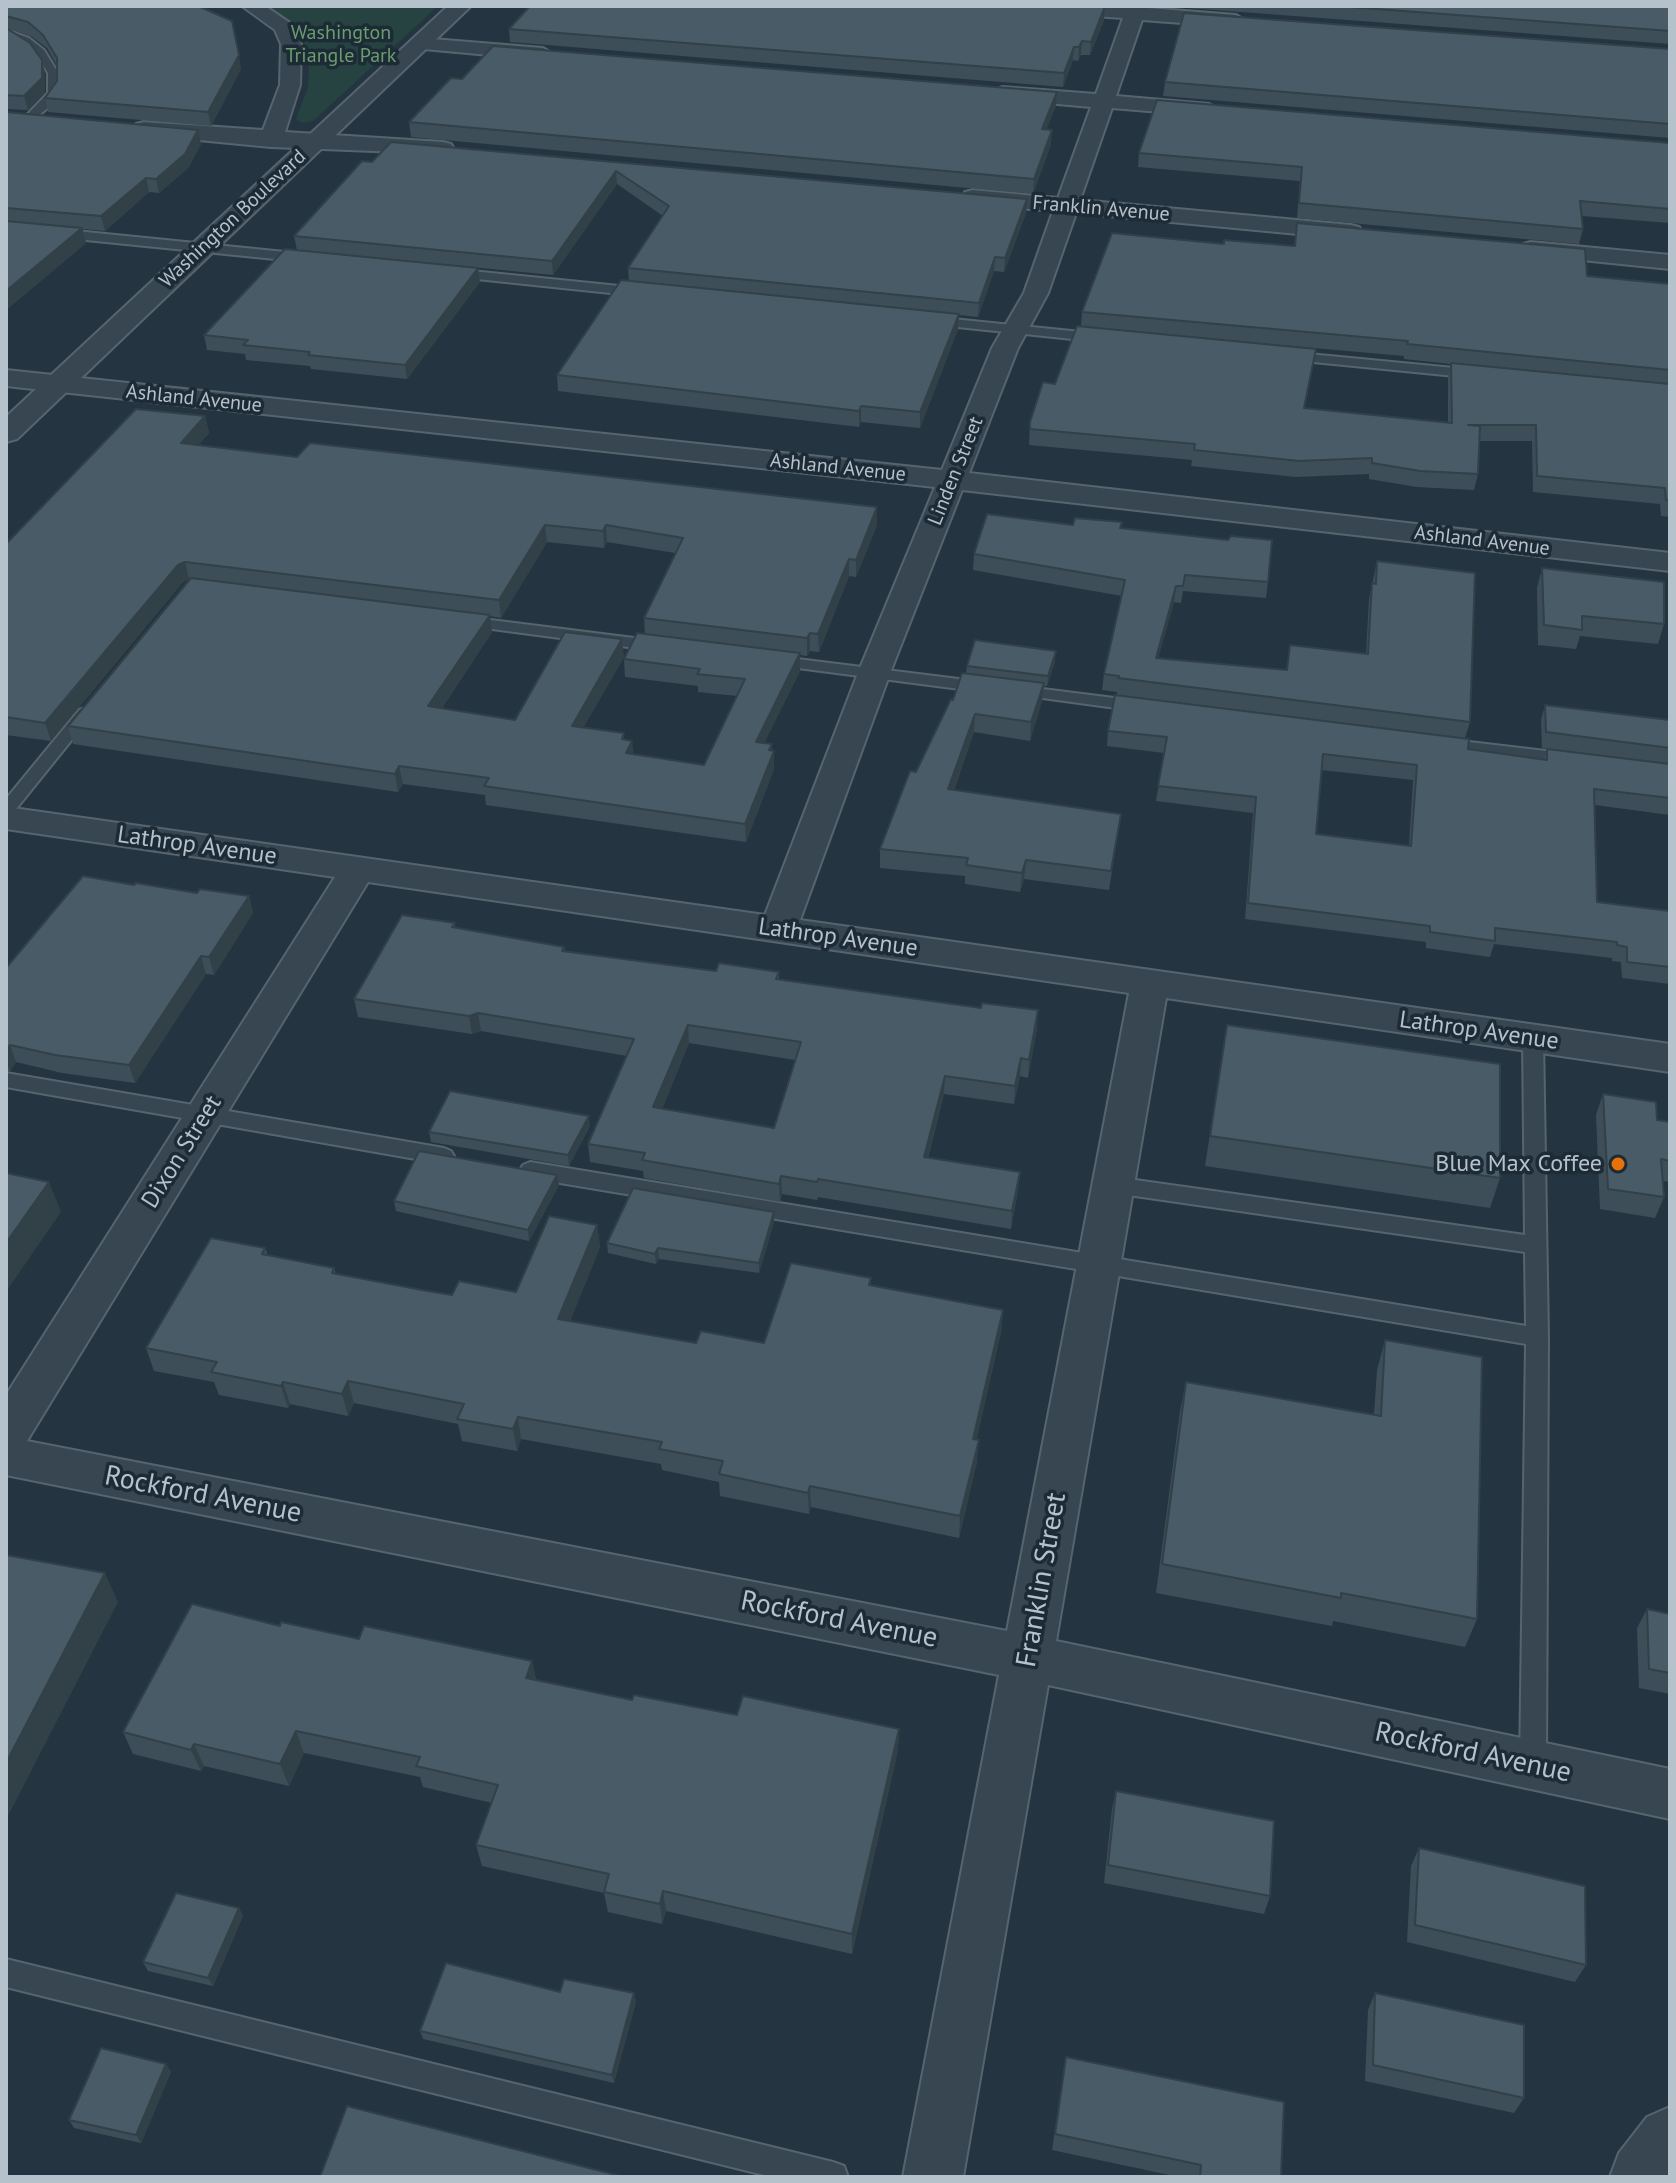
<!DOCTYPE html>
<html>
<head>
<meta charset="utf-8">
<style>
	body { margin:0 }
	#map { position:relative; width:1676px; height:2183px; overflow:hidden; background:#243541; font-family:"PT Sans",sans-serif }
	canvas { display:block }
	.frame { position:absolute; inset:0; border:8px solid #b5c1cb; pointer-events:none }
</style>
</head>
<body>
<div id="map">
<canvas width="1676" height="2183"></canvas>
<div class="frame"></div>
</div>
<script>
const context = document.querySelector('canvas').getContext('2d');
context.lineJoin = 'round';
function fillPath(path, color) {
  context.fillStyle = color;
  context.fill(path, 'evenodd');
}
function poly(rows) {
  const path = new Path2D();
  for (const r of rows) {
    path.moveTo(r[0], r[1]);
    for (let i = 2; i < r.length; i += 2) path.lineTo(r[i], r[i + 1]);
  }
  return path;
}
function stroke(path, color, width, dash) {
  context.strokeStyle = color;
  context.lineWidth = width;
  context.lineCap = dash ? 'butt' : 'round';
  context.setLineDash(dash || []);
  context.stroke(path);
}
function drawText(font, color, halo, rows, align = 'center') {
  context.font = font + ' "PT Sans",sans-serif';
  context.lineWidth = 7;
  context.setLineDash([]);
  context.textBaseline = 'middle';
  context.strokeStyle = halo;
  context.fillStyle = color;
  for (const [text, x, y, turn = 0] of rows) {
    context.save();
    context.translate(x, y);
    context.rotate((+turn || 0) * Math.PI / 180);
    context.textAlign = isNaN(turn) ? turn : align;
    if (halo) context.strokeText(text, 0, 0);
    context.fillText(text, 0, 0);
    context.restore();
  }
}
const green = poly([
	[267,6,438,6,313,121,302,123,296,119,308,87,309,62,288,24]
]);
const service = poly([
	[6,30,29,38,44,50,58,73,58,93,49,107,32,121,23,119,48,93,48,73,36,54,21,42,6,36,6,30],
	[6,224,305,254,311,258,305,262,6,232,6,224],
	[452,269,639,288,645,292,639,296,448,276,448,270,452,269],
	[933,317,1101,334,1107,338,1101,342,929,324,929,318,933,317],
	[1288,352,1475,370,1482,374,1475,378,1283,359,1283,353,1288,352],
	[467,617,658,641,666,646,658,651,462,625,462,619,467,617],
	[773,656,983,682,991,687,983,692,767,664,767,658,773,656],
	[1019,686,1138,701,1146,706,1138,711,1013,694,1011,691,1019,686],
	[85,708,93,713,91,716,12,814,6,815,6,799,79,710,85,708],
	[1444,739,1571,754,1579,759,1571,764,1438,748,1436,744,1438,740,1444,739],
	[1533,1031,1543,1038,1548,1337,1546,1765,1542,1774,1533,1777,1524,1774,1520,1765,1526,1344,530,1178,523,1175,520,1170,523,1165,530,1162,1526,1326,1525,1252,1114,1193,1107,1190,1104,1185,1107,1180,1114,1177,1525,1235,1523,1038,1533,1031],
	[6,1073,444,1148,451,1151,454,1156,451,1161,444,1164,6,1087,6,1073],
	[6,1959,833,2162,844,2166,848,2177,772,2177,6,1987,6,1959]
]);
const minor = poly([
	[242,6,265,6,290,23,301,44,300,85,285,132,443,142,451,144,454,149,451,154,271,147,136,134,133,129,136,124,144,122,263,130,280,85,281,44,275,30,242,6],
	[1026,6,1135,7,1236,15,1246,21,1236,27,1142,20,1116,96,1209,104,1220,110,1209,116,1112,108,1080,200,1351,225,1359,227,1363,232,1359,237,1351,239,1076,213,1048,293,1018,348,969,473,1670,553,1670,571,962,490,890,673,800,920,1670,1044,1670,1072,1166,998,1056,1641,1670,1769,1670,1819,1048,1685,963,2177,903,2177,999,1675,6,1475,6,1395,335,877,6,829,6,807,765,915,858,673,935,487,6,386,6,370,942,470,992,348,1024,293,1053,211,973,204,965,202,962,197,965,192,973,190,1058,198,1091,107,1002,99,991,93,1002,87,1096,94,1123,18,1036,12,1026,6],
	[368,882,1129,993,1007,1631,27,1441,368,882],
	[420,38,543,48,553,54,543,60,413,48,410,44,413,40,420,38],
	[1531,242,1670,255,1670,269,1523,254,1519,249,1523,244,1531,242]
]);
const tertiary = poly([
	[448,6,471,6,17,439,6,442,6,417,448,6],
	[1670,2107,1670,2177,1610,2177,1619,2153,1647,2117,1670,2107]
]);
const wall = poly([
	[6,6,241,69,211,126,48,112,45,98,57,81,57,66,47,48,31,36,6,28,45,74,45,92,28,110,6,109],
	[526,6,1105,6,1104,20,1090,55,1081,55,1078,61,1073,60,1063,87,510,42,509,29,526,10],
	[1188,6,1670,6,1670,44,1187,8],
	[1670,49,1670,138,1163,96,1165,82],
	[1057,92,1056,106,1046,129,1051,144,1033,194,411,137,409,122],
	[6,112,201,144,188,168,159,193,149,192,105,231,83,229,86,243,6,310],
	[391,142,1027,199,1026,213,1004,272,994,271,978,317,959,315,958,329,920,428,861,422,859,427,558,391,557,375,629,281,628,268,663,216,617,184,553,275,297,250,294,236,372,162],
	[1670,143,1670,223,1582,216,1583,229,1579,244,1297,218,1300,181,1138,167,1139,153],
	[1297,223,1587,276,1670,284,1670,517,1661,516,1660,504,1533,492,1532,441,1480,441,1478,474,1474,490,1417,487,1369,479,1369,474,1296,477,1191,466,1192,460,1029,445,1030,422,1055,384,1081,326,1082,312,1224,244,1294,246],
	[1224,340,1404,356,1404,359,1451,364,1448,378,1448,423,1305,408],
	[478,268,480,282,407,379,311,369,310,366,246,360,245,354,207,350,204,335],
	[205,416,209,433,198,445,877,525,856,577,849,576,819,652,810,651,807,656,800,655,800,671,764,743,774,751,774,769,746,842,486,805,485,795,403,784,398,792,73,744,68,726,190,579,183,582,51,741,6,735,6,544],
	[547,542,604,548,607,542,675,553,644,618,645,634,624,659,625,677,698,686,698,692,737,696,704,765,633,754,632,741,624,740,624,733,583,728,624,657,515,720,442,708,492,632,490,616,501,618],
	[1122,522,1121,528,1268,582,1266,598,1183,591,1181,603,1174,602,1158,658,1286,670,1366,654,1369,599,1377,561,1470,722,1465,738,1117,695,1117,692,1102,690,1104,674,1122,596,973,570,974,554],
	[1542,568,1664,624,1658,644,1580,636,1576,649,1538,645,1537,588],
	[1055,661,1047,686,1044,686,1042,701,1030,741,974,732,954,790,1121,814,1109,890,1024,879,1020,892,965,884,965,876,880,868,880,849,916,772,966,673,967,666],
	[1545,705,1670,720,1670,815,1595,805,1597,902,1670,911,1670,984,1622,978,1621,962,1612,961,1612,958,1494,944,1490,957,1426,948,1426,942,1245,919,1253,813,1156,801,1164,753,1107,746,1108,731,1468,749,1544,759,1547,749,1542,748,1541,720],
	[1321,770,1413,780,1409,846,1316,834],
	[134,885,197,893,249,896,253,913,214,975,206,974,135,1083,62,1073,16,1062,10,1071,6,1071,6,968],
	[455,923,455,927,564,947,565,951,716,971,779,972,779,979,1037,1028,1028,1078,1020,1076,1014,1104,944,1094,928,1158,1020,1172,1018,1190,1011,1229,818,1197,817,1200,782,1194,780,1202,644,1178,643,1171,590,1162,588,1144,627,1056,481,1031,472,1034,358,1017,354,999],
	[689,1043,795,1060,774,1128,662,1109],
	[1227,1025,1500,1178,1490,1208,1205,1166],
	[1603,1094,1657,1120,1670,1122,1670,1182,1663,1181,1664,1197,1655,1218,1600,1209,1596,1115],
	[590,1126,569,1166,431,1142,429,1132],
	[559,1185,529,1241,396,1211,394,1201],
	[774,1222,759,1273,659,1259,656,1264,608,1253,607,1243],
	[597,1225,600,1247,570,1321,696,1343,764,1343,871,1278,871,1285,1003,1310,1001,1332,976,1440,977,1462,959,1538,811,1507,809,1514,720,1496,719,1482,662,1470,661,1464,521,1439,517,1451,462,1441,458,1424,354,1403,348,1416,290,1404,288,1408,219,1395,214,1382,154,1371,146,1348,265,1248,268,1255,334,1268,336,1274,422,1290,452,1295,516,1292],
	[1385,1340,1477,1619,1465,1647,1333,1621,1332,1626,1156,1593,1180,1411,1186,1382,1374,1414,1377,1370],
	[1647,1609,1670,1614,1670,1694,1639,1688,1637,1628],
	[280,1626,359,1639,532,1661,536,1680,632,1700,737,1715,899,1729,898,1750,852,1954,666,1911,662,1924,608,1912,604,1893,482,1866,476,1845,492,1803,423,1787,420,1777,304,1753,289,1786,204,1766,201,1771,133,1754,123,1732],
	[1116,1791,1270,1896,1264,1914,1104,1883,1112,1809],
	[1419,1848,1586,1965,1575,1982,1407,1942,1411,1866],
	[239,1908,243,1916,213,1986,148,1971,143,1962],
	[560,1992,636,2002,614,2083,423,2039,420,2031],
	[1375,1993,1524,2098,1514,2113,1365,2081,1368,2010],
	[1066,2057,1281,2177,1179,2177,1052,2150],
	[166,2064,171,2072,141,2143,74,2128,69,2120]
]);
const shadedWall = poly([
	[1105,6,1104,20,1090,55,1091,42],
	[1082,41,1081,55,1078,61,1079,47],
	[1074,47,1073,60,1063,87,1064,73],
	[239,55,241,69,211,126,208,112],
	[42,60,45,74,45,92,28,110,24,96],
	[1057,92,1056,106,1041,143,1042,129],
	[198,130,201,144,188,168,159,193,156,179],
	[1052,130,1051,144,1033,194,1034,179],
	[616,171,617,184,553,275,552,261],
	[146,178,149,192,105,231,101,216],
	[1027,199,1026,213,1004,272,1005,258],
	[82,228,86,243,6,310,6,291],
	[995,257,994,271,978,317,979,303],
	[478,268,480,282,407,379,405,365],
	[959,314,958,329,920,428,920,412],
	[861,406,861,422,859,427,859,411],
	[205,416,209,433,185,460,181,443],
	[877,507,877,525,856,577,856,560],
	[545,525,547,542,501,618,499,600],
	[606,525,607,542,604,548,603,531],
	[849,559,849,576,819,652,818,634],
	[185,562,189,579,183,582,51,741,45,723,178,565],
	[1176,586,1174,602,1154,674,1156,658],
	[490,615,492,632,431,724,428,706],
	[810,633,810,651,807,656,807,638],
	[622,639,624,657,574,744,572,726],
	[1056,651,1055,661,1047,686,1048,676],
	[800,653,800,671,756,760,756,742],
	[1044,683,1042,701,1030,741,1031,722],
	[975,714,974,732,947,808,948,789],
	[632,741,633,759,626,753],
	[772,744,772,755,774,751,774,769,746,842,745,824],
	[399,766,403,784,398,792,395,774],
	[1026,860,1024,879,1020,892,1022,873],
	[249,896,253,913,214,975,209,957],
	[201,956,206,974,135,1083,129,1065],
	[1038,1010,1037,1028,1028,1078,1029,1060],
	[478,1013,481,1031,472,1034,469,1016],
	[688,1025,689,1043,655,1125,653,1107],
	[10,1045,16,1062,10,1071,6,1060,6,1050],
	[1021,1058,1020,1076,1014,1104,1015,1086],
	[945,1076,944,1094,923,1175,924,1157],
	[589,1116,590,1126,569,1166,568,1155],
	[1020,1172,1018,1190,1011,1229,1012,1211],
	[557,1175,559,1185,529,1241,528,1230],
	[781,1176,782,1194,780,1202,779,1184],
	[49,1182,61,1212,6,1292,6,1243],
	[774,1212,774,1222,759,1273,759,1263],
	[597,1225,600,1247,562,1341,558,1319],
	[658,1248,659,1259,656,1264,655,1254],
	[1003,1310,1001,1332,972,1461,973,1439],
	[348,1381,354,1403,348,1416,342,1394],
	[283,1382,290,1404,288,1408,281,1386],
	[518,1417,521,1439,517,1451,513,1429],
	[979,1440,977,1462,959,1538,960,1516],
	[810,1486,811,1507,809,1514,808,1493],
	[105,1573,118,1602,6,1820,6,1763],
	[532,1661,537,1684,526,1678],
	[899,1729,898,1750,852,1954,852,1934],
	[296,1731,304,1753,289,1786,280,1764],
	[194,1744,204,1766,201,1771,191,1750],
	[663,1891,666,1911,662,1924,660,1904],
	[239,1908,243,1916,213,1986,208,1978],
	[634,1993,636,2002,614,2083,612,2075],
	[166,2064,171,2072,141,2143,136,2135]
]);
const building = poly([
	[6,6,198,6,232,21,239,55,208,112,45,98,57,81,57,58,43,35,28,22,6,16,6,6],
	[526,6,1105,6,1091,42,1082,41,1079,47,1074,47,1064,73,509,29,530,6,526,6],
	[1336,6,1670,6,1670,31,1336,6],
	[1184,13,1670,49,1670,124,1165,82,1184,13],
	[6,28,30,43,42,60,42,78,24,96,6,95,6,28],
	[493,46,1057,92,1042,129,1052,130,1034,179,409,122,451,78,462,79,493,46],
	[1157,100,1670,143,1670,209,1580,201,1583,229,1299,203,1302,167,1139,153,1157,100],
	[6,112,198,130,185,154,156,179,146,178,101,216,6,208,6,112],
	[391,142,1027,199,1005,258,995,257,979,303,628,268,669,206,616,171,552,261,294,236,362,161,372,162,391,142],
	[6,221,82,228,6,291,6,221],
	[1297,223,1585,249,1587,276,1670,284,1670,370,1407,344,1408,341,1082,312,1112,233,1224,244,1224,240,1295,246,1297,223],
	[285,249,478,268,405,365,308,355,310,352,243,345,248,340,204,335,285,249],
	[621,280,959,314,920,412,861,406,859,411,557,375,621,280],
	[1077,326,1316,349,1304,408,1452,423,1451,363,1670,384,1670,500,1666,500,1665,488,1537,476,1536,425,1468,425,1480,426,1478,474,1420,471,1372,463,1372,458,1299,461,1194,450,1195,444,1030,429,1030,422,1043,382,1055,384,1077,326],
	[136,409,205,416,181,443,297,457,310,443,877,507,856,560,849,559,818,634,810,633,807,638,644,618,683,538,606,525,603,531,545,525,499,600,185,562,178,565,45,723,6,717,6,544,136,409],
	[987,514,1073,525,1075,518,1122,522,1120,528,1228,540,1231,536,1272,540,1268,582,1185,575,1183,586,1176,586,1156,658,1287,670,1290,645,1368,654,1372,583,1376,584,1377,561,1475,573,1470,722,1118,678,1119,676,1104,674,1125,580,974,554,987,514],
	[1542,568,1664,582,1664,624,1582,616,1582,630,1544,625,1542,568],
	[191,578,490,615,428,706,515,720,565,632,622,639,572,726,624,733,622,739,632,741,626,753,704,765,745,679,697,674,700,669,624,659,637,633,800,653,756,742,772,744,769,750,774,751,745,824,484,786,489,778,399,766,395,774,68,726,191,578],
	[975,640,1056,651,1048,676,967,666,975,640],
	[962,673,1044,683,1031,722,975,714,948,789,1121,814,1111,871,1026,860,1022,873,966,865,968,858,880,849,910,771,916,772,951,699,953,700,962,673],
	[1115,695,1469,739,1468,749,1547,760,1547,749,1670,764,1670,798,1594,789,1597,902,1670,911,1670,967,1627,962,1627,947,1617,945,1617,942,1495,928,1495,941,1430,932,1430,926,1248,903,1256,797,1158,786,1167,737,1108,731,1115,695],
	[1323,754,1417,765,1411,846,1316,834,1323,754],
	[1545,705,1670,720,1670,748,1546,732,1545,705],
	[83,876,134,885,136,883,197,893,200,889,249,896,209,957,201,956,129,1065,55,1055,10,1045,6,1050,6,968,83,876],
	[402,915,455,923,452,927,564,947,562,951,716,971,719,963,779,972,776,979,981,1008,982,1003,1038,1010,1029,1060,1021,1058,1015,1086,945,1076,924,1157,1020,1172,1012,1211,818,1179,817,1182,781,1176,779,1184,642,1160,645,1153,588,1144,634,1039,478,1013,469,1016,354,999,402,915],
	[688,1025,801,1042,774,1128,653,1107,688,1025],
	[1227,1025,1500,1064,1500,1178,1210,1136,1227,1025],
	[450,1091,589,1116,568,1155,429,1132,450,1091],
	[1603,1094,1656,1102,1657,1120,1670,1122,1670,1161,1661,1159,1664,1197,1608,1189,1603,1094],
	[419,1151,557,1175,528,1230,394,1201,419,1151],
	[6,1173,49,1182,6,1243,6,1173],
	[633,1188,774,1212,759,1263,658,1248,655,1254,607,1243,633,1188],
	[549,1216,597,1225,558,1319,696,1343,701,1331,764,1343,791,1263,871,1278,869,1285,1003,1310,973,1439,979,1440,960,1516,810,1486,808,1493,719,1474,723,1461,659,1449,662,1442,518,1417,513,1429,457,1419,464,1404,348,1381,342,1394,283,1382,281,1386,211,1372,217,1362,146,1348,211,1238,265,1248,262,1254,334,1268,332,1273,422,1290,452,1295,459,1281,516,1292,549,1216],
	[1385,1340,1482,1357,1477,1619,1341,1593,1341,1598,1162,1564,1186,1382,1381,1416,1385,1340],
	[6,1555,105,1573,6,1763,6,1555],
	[192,1604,280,1626,281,1622,359,1639,364,1626,532,1661,526,1678,632,1700,634,1695,737,1715,743,1696,899,1729,852,1934,663,1891,660,1904,604,1892,609,1874,476,1845,498,1785,416,1766,420,1757,296,1731,280,1764,194,1744,191,1750,123,1732,192,1604],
	[1647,1609,1670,1614,1670,1673,1649,1669,1647,1609],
	[1116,1791,1274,1821,1270,1896,1108,1865,1116,1791],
	[1419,1848,1585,1886,1586,1965,1415,1925,1419,1848],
	[176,1893,239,1908,208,1978,143,1962,176,1893],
	[446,1963,560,1992,564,1979,634,1993,612,2075,420,2031,446,1963],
	[1375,1993,1524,2025,1524,2098,1373,2065,1375,1993],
	[101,2048,166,2064,136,2135,69,2120,101,2048],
	[1066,2057,1284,2102,1281,2177,1200,2177,1201,2165,1055,2134,1066,2057],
	[347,2106,624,2177,320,2177,347,2106]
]);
const markers = [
	[1618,1164,8,"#e8710a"]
];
const farParknames = [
	["Washington",341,33],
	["Triangle Park",341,56]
];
const farStreetnames = [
	["Franklin Avenue",1101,209,5],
	["Washington Boulevard",233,219,-43],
	["Ashland Avenue",194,399,6],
	["Ashland Avenue",838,468,6],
	["Linden Street",956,471,-68],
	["Ashland Avenue",1482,541,7]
];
const streetNames = [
	["Lathrop Avenue",197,846,8],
	["Lathrop Avenue",838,938,8],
	["Lathrop Avenue",1479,1031,8],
	["Dixon Street",182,1152,-58]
];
const poiNames = [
	["Blue Max Coffee",1602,1164]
];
const nearStreetnames = [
	["Rockford Avenue",203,1495,11],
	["Franklin Street",1042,1580,-80],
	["Rockford Avenue",839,1620,11],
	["Rockford Avenue",1473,1753,12]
];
fillPath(green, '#264241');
stroke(service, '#56646e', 4);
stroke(minor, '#56646e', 4);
stroke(tertiary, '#56646e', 4);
fillPath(service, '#384651');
fillPath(minor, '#384651');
fillPath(tertiary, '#384651');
fillPath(wall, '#3e4e59');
fillPath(shadedWall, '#324048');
fillPath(building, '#485b67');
stroke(building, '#324048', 2);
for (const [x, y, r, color] of markers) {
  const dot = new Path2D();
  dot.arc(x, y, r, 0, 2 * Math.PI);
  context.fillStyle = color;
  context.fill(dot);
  stroke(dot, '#1d2b36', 3);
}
drawText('20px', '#6b9d6e', '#1d2b36', farParknames);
drawText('20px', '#b5c1cb', '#1d2b36', farStreetnames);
drawText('24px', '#b5c1cb', '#1d2b36', streetNames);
drawText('24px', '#b5c1cb', '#1d2b36', poiNames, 'right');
drawText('28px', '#b5c1cb', '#1d2b36', nearStreetnames);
</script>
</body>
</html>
